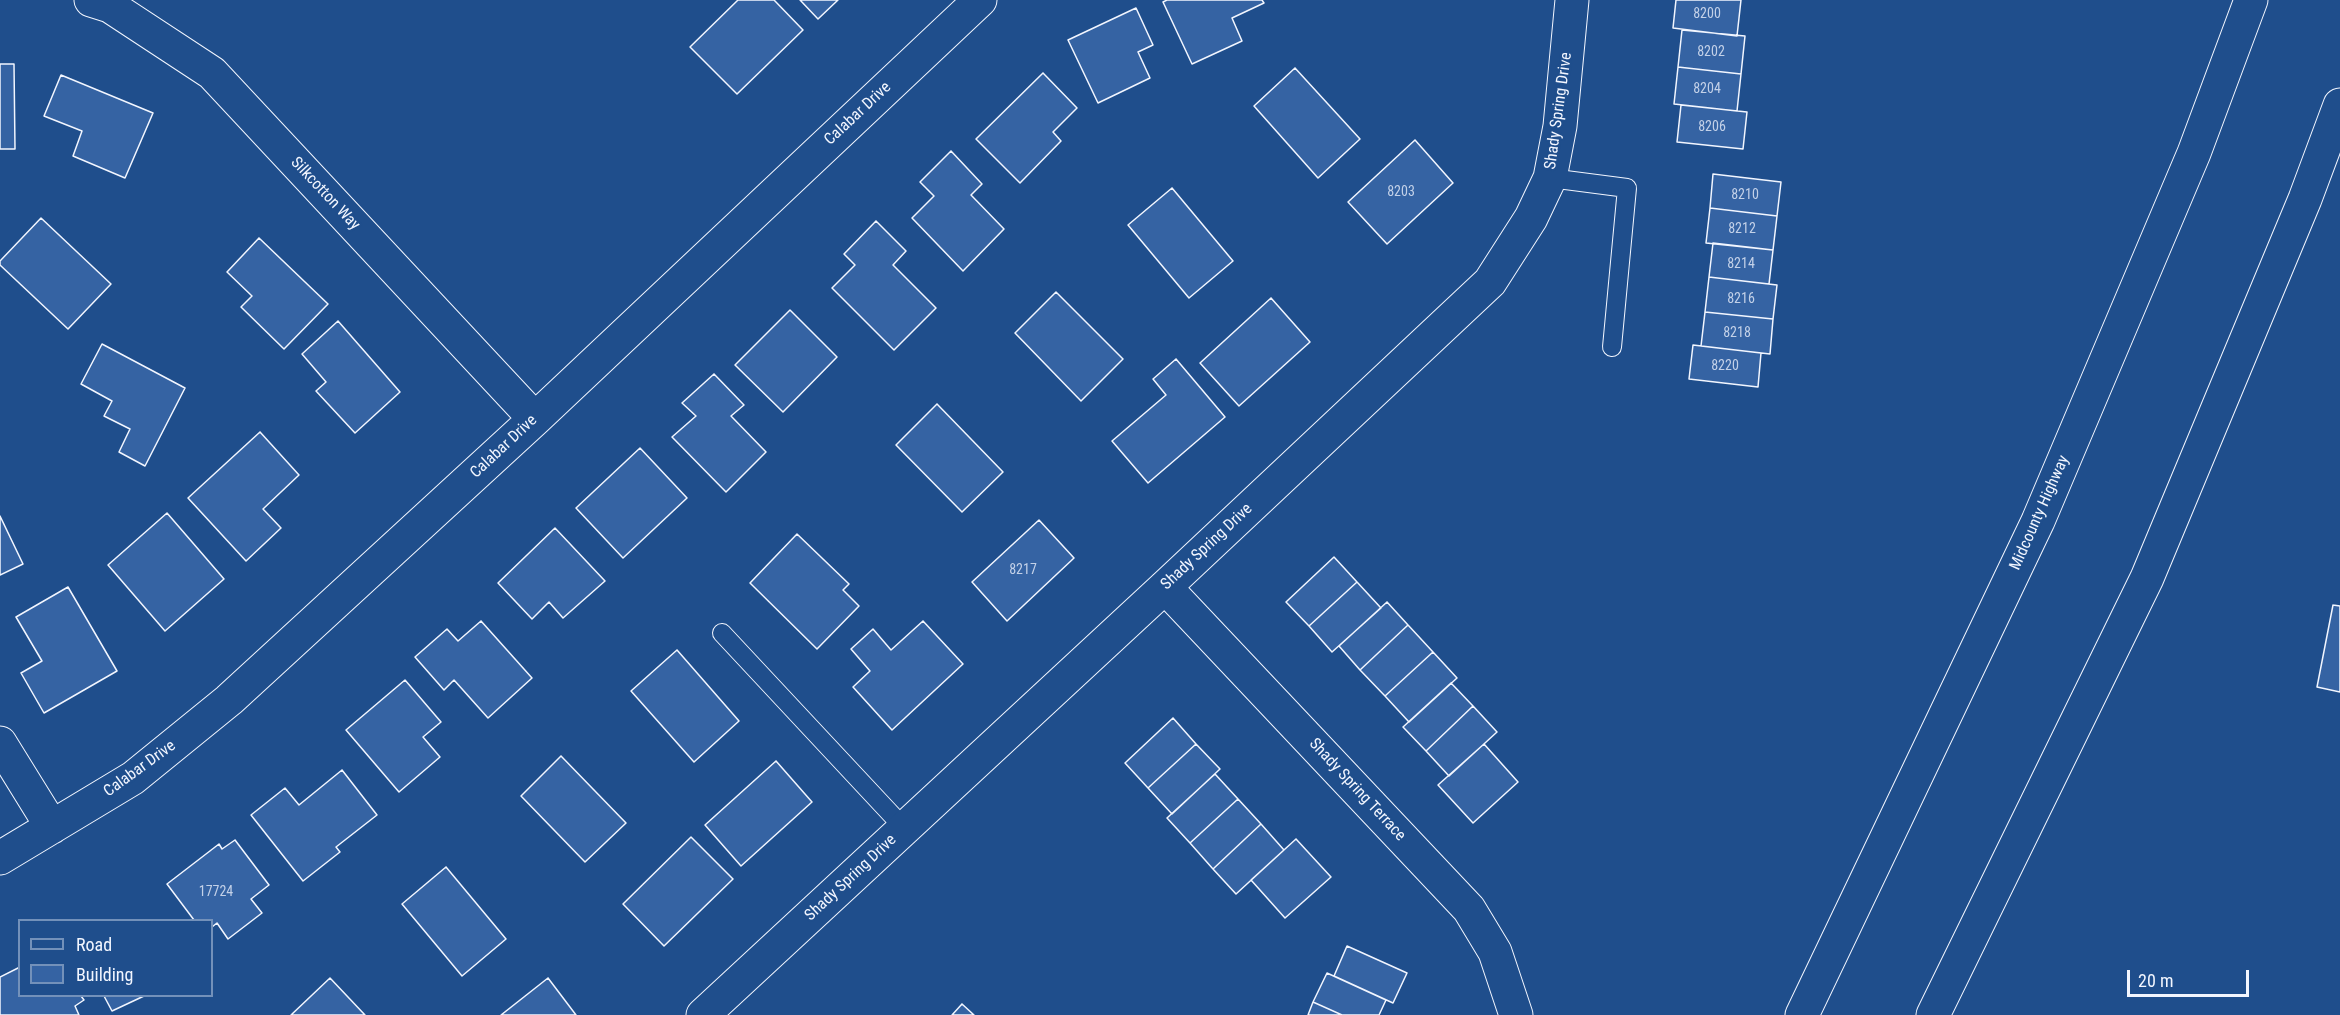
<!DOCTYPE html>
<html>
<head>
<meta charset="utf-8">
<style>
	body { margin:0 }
	#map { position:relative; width:2340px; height:1015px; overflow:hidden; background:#1f4e8c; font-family:"Roboto Condensed",sans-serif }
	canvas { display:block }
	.legend { position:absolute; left:18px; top:919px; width:195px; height:78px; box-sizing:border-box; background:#1f4e8c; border:2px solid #7391ba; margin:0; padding:8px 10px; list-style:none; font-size:18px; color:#f2f6ff }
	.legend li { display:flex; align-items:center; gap:12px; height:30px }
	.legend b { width:30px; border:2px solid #7391ba }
	.scale { position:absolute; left:2127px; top:970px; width:122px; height:27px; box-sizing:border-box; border:3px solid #f2f6ff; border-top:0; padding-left:8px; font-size:18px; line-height:21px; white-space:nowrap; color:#f2f6ff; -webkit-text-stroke:4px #1f4e8c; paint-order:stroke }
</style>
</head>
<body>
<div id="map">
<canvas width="2340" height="1015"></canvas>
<ul class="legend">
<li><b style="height:8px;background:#1f4e8c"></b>Road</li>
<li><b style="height:16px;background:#3563a3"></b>Building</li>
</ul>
<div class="scale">20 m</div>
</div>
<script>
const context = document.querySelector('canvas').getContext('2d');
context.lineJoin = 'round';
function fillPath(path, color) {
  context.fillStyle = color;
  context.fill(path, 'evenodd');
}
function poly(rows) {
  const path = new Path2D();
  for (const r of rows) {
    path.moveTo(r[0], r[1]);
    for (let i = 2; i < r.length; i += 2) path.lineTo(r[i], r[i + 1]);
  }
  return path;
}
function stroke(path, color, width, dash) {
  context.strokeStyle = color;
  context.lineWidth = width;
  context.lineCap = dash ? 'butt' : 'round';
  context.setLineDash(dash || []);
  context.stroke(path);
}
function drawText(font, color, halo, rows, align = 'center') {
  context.font = font + ' "Roboto Condensed",sans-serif';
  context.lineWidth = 4.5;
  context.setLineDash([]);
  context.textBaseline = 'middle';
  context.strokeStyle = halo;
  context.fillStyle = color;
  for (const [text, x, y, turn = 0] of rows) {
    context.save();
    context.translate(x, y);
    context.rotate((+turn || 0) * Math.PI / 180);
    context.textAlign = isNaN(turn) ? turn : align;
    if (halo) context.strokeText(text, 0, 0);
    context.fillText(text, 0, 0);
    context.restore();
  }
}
const building = poly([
	[738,0,774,0,803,30,737,94,690,47,738,0],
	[800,0,838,0,818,19,800,0],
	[1167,0,1262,0,1264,3,1232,18,1242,41,1192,64,1163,2,1167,0],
	[1676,0,1741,0,1737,36,1673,28,1676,0],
	[1136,8,1153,45,1138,52,1150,78,1098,103,1068,40,1136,8],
	[1682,30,1745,36,1741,74,1678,67,1682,30],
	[0,64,14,64,15,149,0,149,0,64],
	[1678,67,1741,74,1737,111,1674,104,1678,67],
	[1295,68,1360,139,1318,178,1254,106,1295,68],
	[1043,73,1077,108,1053,132,1061,141,1020,183,976,139,1043,73],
	[61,75,153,113,125,178,73,156,82,131,44,116,61,75],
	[1681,105,1747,112,1743,149,1677,142,1681,105],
	[1415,140,1453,183,1387,244,1348,202,1415,140],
	[951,151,982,184,971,195,1004,229,963,271,912,218,934,196,920,182,951,151],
	[1713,174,1781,182,1777,216,1710,208,1713,174],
	[1172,188,1233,261,1189,298,1128,225,1172,188],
	[1710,208,1777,216,1773,250,1706,243,1710,208],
	[41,218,111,284,68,329,0,265,0,261,41,218],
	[876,221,906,251,893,265,936,308,894,350,832,288,855,265,844,254,876,221],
	[259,238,328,304,284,349,241,307,252,296,227,272,259,238],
	[1713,243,1773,250,1769,284,1709,277,1713,243],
	[1709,277,1777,285,1773,319,1705,312,1709,277],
	[1056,292,1123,359,1081,401,1015,333,1056,292],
	[1271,298,1310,342,1239,406,1200,363,1271,298],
	[790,310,837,357,783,412,735,365,790,310],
	[1705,312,1773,319,1770,354,1701,346,1705,312],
	[338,321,400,392,355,433,316,391,326,382,302,354,338,321],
	[102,344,185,388,145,466,119,452,130,429,104,416,112,401,81,384,102,344],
	[1693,345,1761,353,1758,387,1689,379,1693,345],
	[1176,359,1225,417,1148,483,1112,441,1166,395,1153,379,1176,359],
	[714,374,744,405,731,416,766,452,726,492,672,437,696,416,682,403,714,374],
	[937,404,1003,472,962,512,896,445,937,404],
	[260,432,299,475,263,509,281,528,246,561,188,498,260,432],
	[640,448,687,498,623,558,576,508,640,448],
	[167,513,224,579,165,631,108,565,167,513],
	[0,516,23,564,0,575,0,516],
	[1039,520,1074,558,1007,621,972,582,1039,520],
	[555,528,605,581,563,618,549,602,532,619,498,583,555,528],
	[797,534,849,584,843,590,859,606,817,649,750,583,797,534],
	[1334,557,1357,582,1309,626,1286,602,1334,557],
	[1357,582,1381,608,1332,652,1309,626,1357,582],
	[68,587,117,671,44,713,21,673,42,661,16,617,68,587],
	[1387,602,1408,625,1360,670,1339,646,1387,602],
	[2333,605,2340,606,2340,692,2317,687,2333,605],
	[481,621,532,678,488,718,454,680,444,690,415,657,447,629,458,641,481,621],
	[923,621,963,664,892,730,853,687,870,671,851,649,873,629,891,650,923,621],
	[1408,625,1433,652,1385,696,1360,670,1408,625],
	[677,650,739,721,694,762,631,691,677,650],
	[1433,652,1457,678,1409,722,1385,696,1433,652],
	[405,680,441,722,423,737,440,757,399,792,346,730,405,680],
	[1451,683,1473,706,1426,751,1403,727,1451,683],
	[1473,706,1497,732,1449,776,1426,751,1473,706],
	[1173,718,1196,744,1148,788,1125,763,1173,718],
	[1196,744,1220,769,1172,814,1148,788,1196,744],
	[1484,744,1518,782,1473,823,1438,785,1484,744],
	[561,756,626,823,585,862,521,796,561,756],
	[776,761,812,802,741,866,705,825,776,761],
	[342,770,377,815,336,847,340,852,303,881,251,815,285,788,299,805,342,770],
	[1215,774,1238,799,1190,843,1167,818,1215,774],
	[1238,799,1261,824,1213,869,1190,843,1238,799],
	[1261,824,1284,850,1236,894,1213,869,1261,824],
	[691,837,733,879,664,946,623,904,691,837],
	[1296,839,1331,877,1285,918,1251,880,1296,839],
	[235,840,269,885,251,899,262,913,228,939,217,923,212,927,212,920,194,920,167,884,219,844,222,849,235,840],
	[446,867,506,939,462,976,402,904,446,867],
	[1347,946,1407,973,1393,1003,1334,976,1347,946],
	[20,967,20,996,81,996,84,1000,75,1006,79,1015,0,1015,0,977,20,967],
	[1327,973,1386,1000,1379,1015,1342,1015,1313,1002,1327,973],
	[330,978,365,1015,291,1015,330,978],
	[548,978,576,1015,501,1015,548,978],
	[104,996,144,996,112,1011,104,996],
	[1313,1002,1342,1015,1308,1015,1313,1002],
	[962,1004,974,1015,952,1015,962,1004]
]);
const lane = poly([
	[1550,178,1627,188,1612,347],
	[722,633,905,829]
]);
const street = poly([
	[91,0,110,6,212,73,535,419],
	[1165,587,1469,909,1495,952,1516,1015],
	[0,743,52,827],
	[0,858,133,778,229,700,535,419,980,0],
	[703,1015,1165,587,1490,282,1531,218,1550,178,1560,126,1572,0]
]);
const primary = poly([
	[1802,1015,2038,521,2194,153,2251,0],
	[1933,1015,2147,578,2305,199,2340,105]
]);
const numberNames = [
	["8200",1707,14],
	["8202",1711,52],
	["8204",1707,89],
	["8206",1712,127],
	["8203",1401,192],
	["8210",1745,195],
	["8212",1742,229],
	["8214",1741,264],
	["8216",1741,299],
	["8218",1737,333],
	["8220",1725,366],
	["8217",1023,570],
	["17724",216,892]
];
const streetNames = [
	["Shady Spring Drive",1559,111,-82],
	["Calabar Drive",858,114,-43],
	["Silkcotton Way",325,194,47],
	["Calabar Drive",504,447,-43],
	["Midcounty Highway",2040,513,-66],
	["Shady Spring Drive",1207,547,-43],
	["Calabar Drive",140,769,-36],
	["Shady Spring Terrace",1357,790,47],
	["Shady Spring Drive",851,878,-43]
];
fillPath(building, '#3563a3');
stroke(building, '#f2f6ff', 1.5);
stroke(lane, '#f2f6ff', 20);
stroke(street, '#f2f6ff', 35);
stroke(primary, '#f2f6ff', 35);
stroke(lane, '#1f4e8c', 18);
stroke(street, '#1f4e8c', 33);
stroke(primary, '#1f4e8c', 33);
drawText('14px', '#c3d1e8', null, numberNames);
drawText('16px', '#f2f6ff', '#1f4e8c', streetNames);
</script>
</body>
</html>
